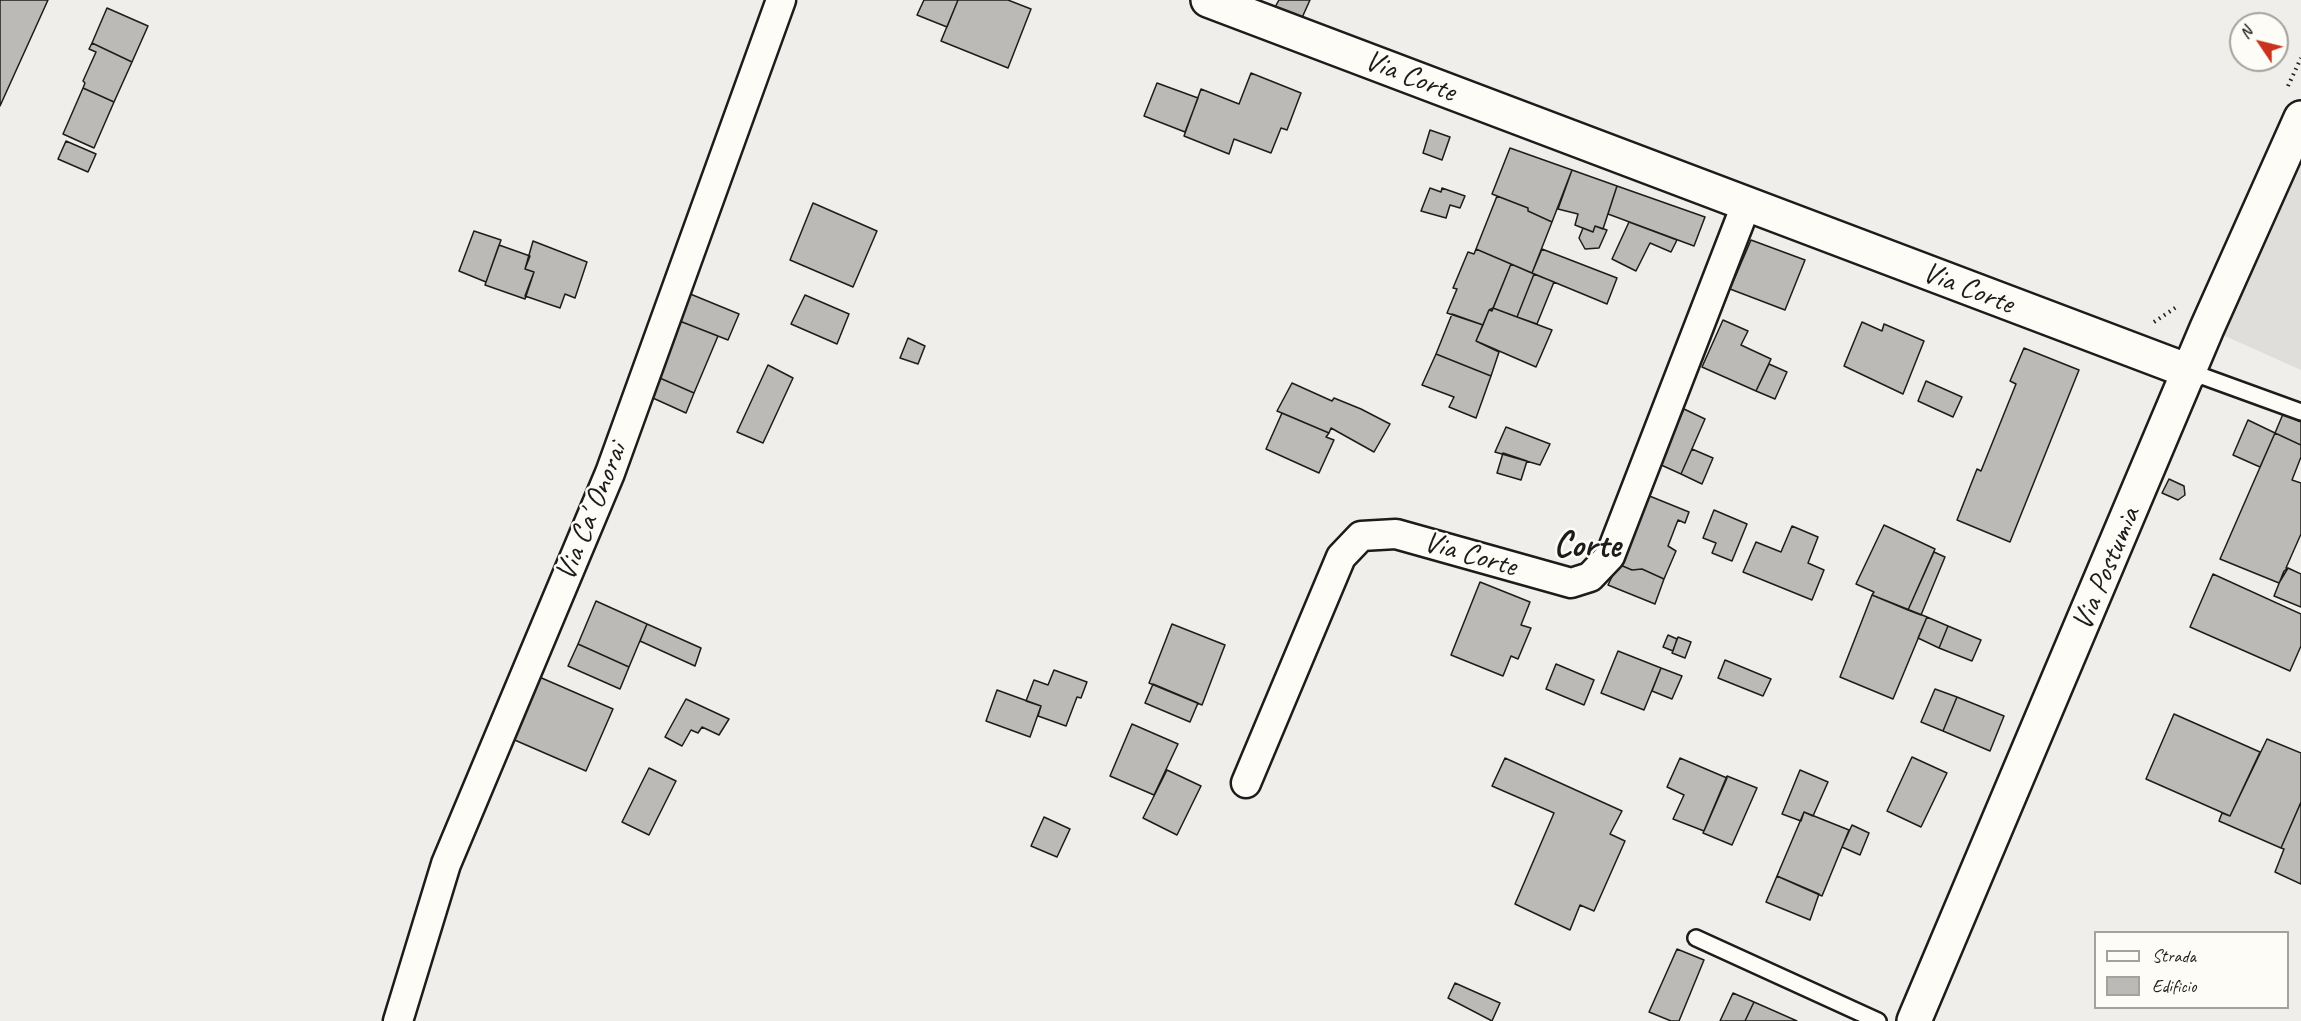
<!DOCTYPE html>
<html>
<head>
<meta charset="utf-8">
<style>
	body { margin:0 }
	#map { position:relative; width:2301px; height:1021px; overflow:hidden; background:#f0eeea; font-family:Caveat,sans-serif }
	canvas { display:block }
	.legend { position:absolute; left:2094px; top:931px; width:195px; height:78px; box-sizing:border-box; background:#fdfcf7; border:2px solid #a3a29f; margin:0; padding:8px 10px; list-style:none; font-size:18px; color:#1c1c1c }
	.legend li { display:flex; align-items:center; gap:12px; height:30px }
	.legend b { width:30px; border:2px solid #a3a29f }
	.north { position:absolute; left:2229px; top:12px; width:60px; height:60px; box-sizing:border-box; background:#fdfcf7; border:2px solid #a3a29f; border-radius:50%; rotate:305deg; font-size:16px; font-weight:700; line-height:24px; text-align:center; color:#1c1c1c }
	.north::after { content:''; display:block; margin:auto; width:21px; height:27px; background:#c8321e; clip-path:polygon(50% 0,100% 100%,50% 72%,0 100%) }
</style>
</head>
<body>
<div id="map">
<canvas width="2301" height="1021"></canvas>
<ul class="legend">
<li><b style="height:8px;background:#fdfcf7"></b>Strada</li>
<li><b style="height:16px;background:#bbbab6"></b>Edificio</li>
</ul>
<div class="north">N</div>
</div>
<script>
const context = document.querySelector('canvas').getContext('2d');
context.lineJoin = 'round';
function fillPath(path, color) {
  context.fillStyle = color;
  context.fill(path, 'evenodd');
}
function poly(rows) {
  const path = new Path2D();
  for (const r of rows) {
    path.moveTo(r[0], r[1]);
    for (let i = 2; i < r.length; i += 2) path.lineTo(r[i], r[i + 1]);
  }
  return path;
}
function stroke(path, color, width, dash) {
  context.strokeStyle = color;
  context.lineWidth = width;
  context.lineCap = dash ? 'butt' : 'round';
  context.setLineDash(dash || []);
  context.stroke(path);
}
function drawText(font, color, halo, rows, align = 'center') {
  context.font = font + ' Caveat,sans-serif';
  context.lineWidth = 5;
  context.setLineDash([]);
  context.textBaseline = 'middle';
  context.strokeStyle = halo;
  context.fillStyle = color;
  for (const [text, x, y, turn = 0] of rows) {
    context.save();
    context.translate(x, y);
    context.rotate((+turn || 0) * Math.PI / 180);
    context.textAlign = isNaN(turn) ? turn : align;
    if (halo) context.strokeText(text, 0, 0);
    context.fillText(text, 0, 0);
    context.restore();
  }
}
const built = poly([
	[2301,125,2301,370,2207,328]
]);
const building = poly([
	[0,0,48,0,0,106,0,0],
	[924,0,958,0,947,27,917,15,924,0],
	[958,0,1008,0,1031,9,1008,68,941,41,958,0],
	[1279,0,1310,0,1301,20,1274,9,1279,0],
	[107,8,148,26,132,62,92,43,107,8],
	[92,43,132,62,114,102,83,88,85,83,83,81,96,52,89,49,92,43],
	[1251,73,1301,93,1287,130,1281,128,1271,153,1234,139,1229,154,1184,136,1201,89,1239,104,1251,73],
	[1157,83,1198,98,1185,132,1144,116,1157,83],
	[83,88,114,102,94,148,63,134,83,88],
	[1430,130,1450,137,1442,160,1423,153,1430,130],
	[66,141,96,154,88,172,58,159,66,141],
	[1510,148,1572,170,1552,222,1528,211,1528,208,1492,194,1510,148],
	[1572,170,1617,186,1603,229,1595,226,1593,232,1575,225,1578,214,1558,209,1572,170],
	[1617,186,1705,217,1694,246,1608,214,1617,186],
	[1430,188,1441,192,1442,188,1465,196,1460,208,1450,205,1446,218,1421,211,1430,188],
	[1497,196,1528,208,1528,211,1552,222,1532,273,1476,249,1497,196],
	[813,203,877,231,853,287,790,260,813,203],
	[1629,222,1677,240,1671,252,1650,243,1636,271,1612,259,1629,222],
	[1595,226,1607,230,1599,248,1585,249,1579,238,1583,228,1593,232,1595,226],
	[474,231,501,240,486,282,459,271,474,231],
	[1751,240,1805,260,1785,310,1730,289,1751,240],
	[533,241,587,262,575,298,565,294,560,308,525,296,534,272,525,269,533,241],
	[499,245,530,256,525,269,534,272,525,299,485,285,499,245],
	[1476,249,1511,264,1492,311,1489,310,1483,325,1447,313,1457,289,1453,288,1468,252,1474,254,1476,249],
	[1542,249,1617,278,1607,304,1532,273,1542,249],
	[1511,264,1534,274,1517,317,1493,308,1511,264],
	[1534,274,1554,282,1537,324,1517,317,1534,274],
	[683,291,739,314,728,340,672,318,683,291],
	[805,295,849,314,837,344,791,324,805,295],
	[1493,308,1552,330,1536,367,1476,341,1489,310,1493,308],
	[1452,314,1483,325,1476,341,1499,352,1491,376,1436,354,1452,314],
	[677,320,718,336,694,393,653,375,677,320],
	[1723,320,1748,331,1741,345,1771,359,1756,391,1702,367,1723,320],
	[1862,322,1882,331,1884,324,1924,341,1903,394,1844,366,1862,322],
	[908,338,925,346,918,364,900,358,908,338],
	[2024,348,2079,370,2010,542,1957,520,1977,469,1981,471,2016,384,2010,381,2024,348],
	[1436,354,1491,376,1476,418,1449,407,1454,397,1422,385,1436,354],
	[1769,364,1787,372,1775,399,1756,391,1769,364],
	[768,365,793,378,763,443,737,432,768,365],
	[653,375,694,393,686,413,644,394,653,375],
	[1926,381,1962,397,1953,417,1918,401,1926,381],
	[1292,383,1332,401,1334,398,1361,409,1390,424,1374,452,1331,428,1329,433,1277,411,1292,383],
	[1684,409,1705,419,1681,474,1659,464,1684,409],
	[1282,413,1329,433,1326,437,1334,440,1319,473,1266,449,1282,413],
	[2283,414,2301,422,2301,445,2275,433,2283,414],
	[2248,420,2275,433,2260,467,2233,455,2248,420],
	[1506,427,1550,444,1540,465,1495,452,1506,427],
	[2275,433,2301,445,2301,457,2292,480,2301,483,2301,534,2286,568,2288,568,2279,583,2220,559,2275,433],
	[1692,449,1713,458,1702,484,1681,474,1692,449],
	[1503,453,1527,461,1521,480,1497,473,1503,453],
	[2169,479,2184,486,2185,495,2178,500,2162,493,2169,479],
	[1647,495,1689,512,1685,523,1678,520,1668,546,1676,551,1664,579,1642,569,1632,570,1618,564,1647,495],
	[1714,510,1747,524,1732,561,1712,553,1716,543,1703,538,1714,510],
	[1884,525,1935,549,1908,610,1872,595,1874,592,1856,584,1884,525],
	[1792,526,1818,537,1808,563,1824,570,1812,600,1743,572,1756,542,1781,552,1792,526],
	[1934,552,1945,557,1921,615,1908,610,1934,552],
	[1618,564,1632,570,1642,569,1664,579,1655,604,1608,585,1618,564],
	[2288,568,2301,574,2301,607,2274,596,2284,571,2288,568],
	[2213,574,2301,614,2301,646,2290,671,2190,627,2213,574],
	[1480,582,1530,602,1521,625,1531,628,1518,659,1511,656,1503,676,1451,655,1480,582],
	[1872,595,1927,617,1893,699,1840,677,1872,595],
	[596,601,647,624,629,667,578,644,596,601],
	[1927,617,1948,626,1939,648,1918,638,1927,617],
	[647,624,701,648,695,666,640,641,647,624],
	[1172,624,1225,645,1202,705,1149,683,1172,624],
	[1948,626,1981,640,1972,661,1939,648,1948,626],
	[1668,635,1677,639,1673,651,1663,647,1668,635],
	[1678,637,1691,642,1685,658,1672,653,1678,637],
	[578,644,629,667,620,689,568,666,578,644],
	[1618,651,1661,668,1644,710,1601,693,1618,651],
	[1725,660,1771,679,1763,696,1718,678,1725,660],
	[1556,664,1594,680,1584,705,1546,689,1556,664],
	[1661,668,1682,676,1672,699,1652,691,1661,668],
	[1054,670,1087,682,1081,698,1077,697,1066,726,1038,716,1041,706,1026,701,1034,680,1048,685,1054,670],
	[537,676,613,709,586,771,510,738,537,676],
	[1153,684,1198,703,1190,722,1145,703,1153,684],
	[1935,689,1957,697,1943,731,1921,722,1935,689],
	[997,690,1041,706,1030,737,986,721,997,690],
	[1957,697,2004,716,1990,751,1943,731,1957,697],
	[686,699,729,719,719,735,702,727,698,733,691,730,682,746,665,737,686,699],
	[2174,714,2260,752,2230,816,2146,779,2174,714],
	[1132,724,1178,744,1154,795,1110,776,1132,724],
	[2267,739,2301,753,2301,802,2281,848,2219,821,2222,813,2230,816,2267,739],
	[1912,757,1947,773,1921,827,1887,811,1912,757],
	[1505,758,1622,811,1610,834,1625,841,1594,911,1580,905,1570,930,1515,904,1554,813,1492,786,1505,758],
	[1680,758,1727,778,1704,831,1673,819,1684,795,1667,787,1680,758],
	[649,768,676,781,649,835,622,822,649,768],
	[1167,770,1201,786,1177,835,1143,818,1167,770],
	[1800,770,1828,782,1813,816,1804,812,1801,821,1782,814,1800,770],
	[1727,776,1757,788,1732,845,1703,833,1727,776],
	[2301,802,2301,884,2275,872,2284,849,2281,848,2301,802],
	[1804,812,1849,830,1822,896,1777,876,1804,812],
	[1044,817,1070,829,1057,857,1031,846,1044,817],
	[1852,825,1869,833,1860,855,1842,847,1852,825],
	[1777,876,1819,894,1810,920,1766,902,1777,876],
	[1677,949,1704,960,1679,1021,1671,1021,1649,1012,1677,949],
	[1455,983,1500,1003,1492,1021,1448,998,1455,983],
	[1733,993,1754,1002,1745,1021,1720,1021,1733,993],
	[1754,1002,1797,1021,1745,1021,1754,1002]
]);
const path = poly([
	[2288,86,2301,58],
	[2154,322,2178,306]
]);
const service = poly([
	[2191,372,2301,412],
	[1696,938,1878,1021]
]);
const minor = poly([
	[1246,783,1341,557,1361,536,1396,534,1571,583,1590,577,1610,556,1746,205],
	[398,1021,446,864,610,473,781,0]
]);
const secondary = poly([
	[1208,0,2191,372],
	[1914,1021,2207,328,2301,118]
]);
const streetNames = [
	["Via Corte",1410,77,21],
	["Via Corte",1968,289,21],
	["Via Ca' Onorai",592,512,-68],
	["Via Corte",1470,555,16],
	["Via Postumia",2107,569,-67]
];
const districtNames = [
	["Corte",1587,547]
];
fillPath(built, '#e0deda');
fillPath(building, '#bbbab6');
stroke(building, '#1c1c1c', 1.5);
stroke(service, '#1c1c1c', 20);
stroke(minor, '#1c1c1c', 33);
stroke(secondary, '#1c1c1c', 38);
stroke(path, '#1c1c1c', 4, [1.5, 4.5]);
stroke(service, '#fdfcf7', 15);
stroke(minor, '#fdfcf7', 28);
stroke(secondary, '#fdfcf7', 33);
drawText('30px', '#1c1c1c', '#fdfcf7', streetNames);
drawText('bold 36px', '#1c1c1c', '#fdfcf7', districtNames);
</script>
</body>
</html>
